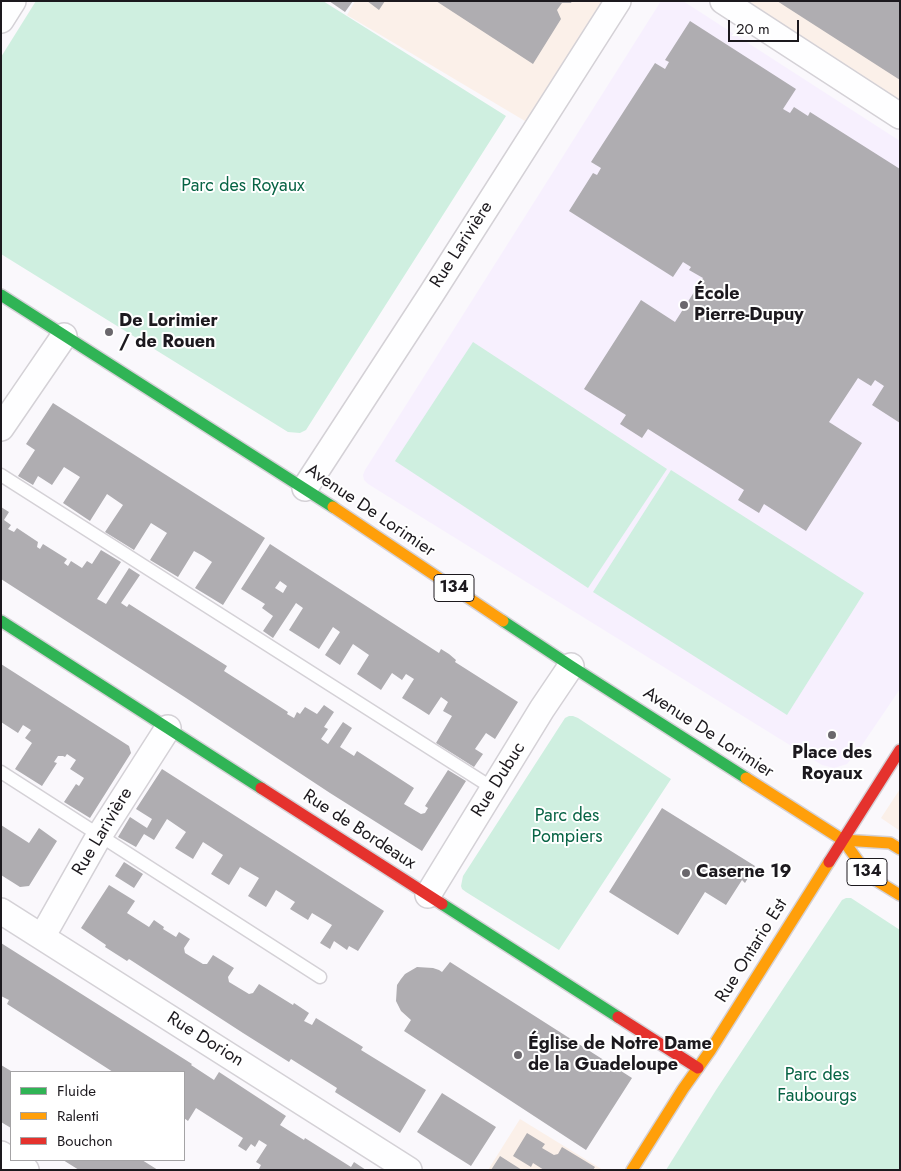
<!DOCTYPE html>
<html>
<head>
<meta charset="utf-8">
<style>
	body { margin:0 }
	#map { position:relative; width:901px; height:1171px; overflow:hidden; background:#faf8fc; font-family:Jost,sans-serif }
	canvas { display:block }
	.frame { position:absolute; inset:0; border:2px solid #1c191e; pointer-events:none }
	.legend { position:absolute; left:10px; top:1071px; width:175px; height:90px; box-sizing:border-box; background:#fff; border:1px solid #a4a3a5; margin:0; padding:6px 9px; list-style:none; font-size:15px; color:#1c191e }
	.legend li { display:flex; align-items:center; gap:10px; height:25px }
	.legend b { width:25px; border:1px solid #a4a3a5 }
	.scale { position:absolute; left:728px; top:20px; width:71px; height:22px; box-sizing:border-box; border:2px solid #1c191e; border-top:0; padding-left:6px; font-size:15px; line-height:18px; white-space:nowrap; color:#1c191e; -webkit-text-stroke:4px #fff; paint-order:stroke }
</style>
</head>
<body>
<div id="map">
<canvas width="901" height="1171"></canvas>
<div class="frame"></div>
<ul class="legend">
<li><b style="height:6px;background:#30b455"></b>Fluide</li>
<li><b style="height:6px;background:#ff9f0a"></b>Ralenti</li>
<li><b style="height:6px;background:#e5322d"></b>Bouchon</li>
</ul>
<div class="scale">20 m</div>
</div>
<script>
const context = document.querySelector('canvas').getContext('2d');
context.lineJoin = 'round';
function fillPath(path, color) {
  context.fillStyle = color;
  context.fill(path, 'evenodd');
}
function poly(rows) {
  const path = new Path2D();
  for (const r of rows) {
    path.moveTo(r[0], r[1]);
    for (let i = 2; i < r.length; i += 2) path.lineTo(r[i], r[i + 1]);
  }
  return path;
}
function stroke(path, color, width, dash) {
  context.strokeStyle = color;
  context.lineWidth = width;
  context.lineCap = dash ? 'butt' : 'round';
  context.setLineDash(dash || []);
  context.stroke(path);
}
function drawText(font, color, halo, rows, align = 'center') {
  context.font = font + ' Jost,sans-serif';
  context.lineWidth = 4;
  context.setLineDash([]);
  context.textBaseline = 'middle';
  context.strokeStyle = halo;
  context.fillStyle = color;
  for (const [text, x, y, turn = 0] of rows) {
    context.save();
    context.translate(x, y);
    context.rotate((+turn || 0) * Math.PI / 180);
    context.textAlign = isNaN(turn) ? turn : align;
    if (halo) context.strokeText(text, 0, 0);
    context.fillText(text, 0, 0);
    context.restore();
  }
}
const commercial = poly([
	[355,1,612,1,535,127,347,15],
	[740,1,900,1,900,103],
	[900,789,900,831,881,818],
	[520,1119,603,1170,488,1170]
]);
const built = poly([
	[661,1,683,1,900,141,900,689,858,751,847,764,834,768,822,765,368,484,364,480,363,475,365,470]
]);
const green = poly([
	[36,1,323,1,506,116,306,430,300,433,288,432,1,254,1,57],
	[473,342,667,469,588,588,395,461],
	[671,470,864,593,787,715,593,592],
	[569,716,573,716,578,718,671,779,559,950,466,892,462,889,461,886,463,876,565,718],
	[846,898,851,898,900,930,900,1170,666,1170,716,1090,842,900]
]);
const building = poly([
	[329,1,353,1,345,12],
	[367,1,385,1,379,10],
	[436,1,572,1,571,3,562,3,557,10,561,19,533,64],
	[777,1,900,1,900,80],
	[690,21,796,89,783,109,790,113,794,107,808,116,810,112,900,169,900,423,872,405,884,386,875,380,871,386,858,378,829,422,862,443,806,531,764,504,759,513,738,500,744,490,648,429,642,438,620,424,626,415,584,389,641,300,675,322,703,278,689,270,691,267,683,262,673,277,569,211,593,173,597,175,601,168,591,162,655,63,665,69,669,62,665,60],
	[53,403,265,538,223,605,195,588,212,562,203,556,194,551,178,577,150,560,167,533,151,523,134,550,105,532,123,505,107,494,90,521,63,503,80,477,64,467,52,485,38,476,33,485,18,476,35,450,26,444],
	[1,507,9,512,4,520,11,525,8,529,14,532,17,528,38,542,37,547,40,549,43,544,67,559,64,563,68,566,71,561,82,568,87,561,92,564,101,550,121,562,97,599,101,601,106,604,129,568,140,575,121,603,127,607,129,604,227,666,224,671,288,712,287,714,294,718,297,712,300,714,305,707,317,714,324,705,334,712,324,727,328,729,321,739,328,744,343,722,352,728,340,747,354,756,357,751,414,788,404,804,421,814,425,813,428,808,425,806,448,770,466,781,422,851,330,793,186,698,1,579],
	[270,544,439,653,441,649,449,654,456,660,455,662,518,702,495,739,486,733,475,749,483,754,474,767,436,743,452,716,443,711,448,702,441,697,429,715,415,706,402,698,414,679,406,674,402,680,392,673,381,690,357,674,369,655,353,644,340,665,325,655,340,632,333,627,319,649,289,630,303,608,296,603,273,638,263,631,273,616,262,608,265,604,241,589],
	[280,581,287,586,283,593,275,588],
	[1,664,129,746,131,753,90,818,64,802,76,784,79,786,84,778,70,769,76,760,67,754,65,757,63,756,58,756,54,762,57,763,42,786,15,769,32,743,25,738,31,730,23,725,18,733,1,722,2,714,1,713],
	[162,769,384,911,358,951,349,946,347,950,334,941,330,949,320,943,332,925,312,913,308,920,290,909,295,902,276,890,266,907,248,896,259,878,240,867,229,885,211,874,223,855,203,842,193,859,175,848,186,832,167,819,154,840,144,834,136,847,118,837,130,817,147,828,152,819,136,809],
	[662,808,755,866,745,883,742,880,726,905,705,892,678,935,609,892],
	[1,825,29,843,39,828,57,841,29,886,20,887,1,875],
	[124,862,143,874,134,888,115,876],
	[109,885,135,901,127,913,149,927,154,920,164,927,163,929,176,937,179,932,190,939,184,948,185,953,203,964,207,964,213,955,234,968,228,977,229,982,249,994,253,993,259,984,293,1005,294,1003,309,1013,304,1021,312,1025,316,1018,363,1047,361,1050,426,1090,400,1133,335,1092,337,1088,291,1059,289,1062,243,1033,129,959,127,961,105,947,106,945,81,928],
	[1,943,192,1064,191,1065,214,1080,219,1072,286,1116,280,1125,304,1140,305,1138,351,1167,354,1162,366,1170,261,1170,259,1169,261,1165,256,1162,267,1145,259,1140,255,1147,251,1144,246,1151,238,1146,243,1138,196,1108,188,1121,184,1118,184,1072,113,1072,7,1004,9,1000,1,996],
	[450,962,632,1078,586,1150,404,1031,411,1020,401,1011,396,1001,397,985,401,979,405,974,417,967,433,968,439,970,442,972],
	[1,1065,11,1071,11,1128,1,1122],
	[442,1093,496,1127,471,1166,417,1132],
	[527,1133,545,1144,542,1148,554,1155,558,1154,562,1147,595,1167,593,1170,544,1170,533,1163,531,1167,513,1156],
	[500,1156,522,1170,491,1170],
	[63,1160,142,1160,158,1170,79,1170]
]);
const lane = poly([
	[1,475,494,789],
	[1,772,320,977]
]);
const street = poly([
	[723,1,900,116],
	[1,20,13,1],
	[1,428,64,336],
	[305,488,432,293,618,1],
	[428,895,542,709,571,666],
	[1,911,409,1170],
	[42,937,99,836,168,728],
	[1,1154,26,1170]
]);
const fast = poly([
	[1,295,333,507],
	[1,621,261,788],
	[503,621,571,666,746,778],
	[442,904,618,1017]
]);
const slow = poly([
	[333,507,503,621],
	[746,778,843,840,869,876,900,895],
	[843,840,890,843,900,849],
	[632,1170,683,1089,710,1051,829,862]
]);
const jam = poly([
	[261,788,442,904],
	[829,862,900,750],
	[618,1017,698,1068]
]);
const markers = [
	[684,305,5,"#6a676c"],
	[109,332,5,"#6a676c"],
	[832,735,5,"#6a676c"],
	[686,873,5,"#6a676c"],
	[518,1055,5,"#6a676c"]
];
const shields = [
	[454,588,40],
	[867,872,40]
];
const shieldNames = [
	["134",454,588],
	["134",867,872]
];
const parkNames = [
	["Parc des Royaux",243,187],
	["Parc des",567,817],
	["Pompiers",567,838],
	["Parc des",817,1076],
	["Faubourgs",817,1097]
];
const streetNames = [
	["Rue Larivière",462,245,-57],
	["Avenue De Lorimier",370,511,34],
	["Avenue De Lorimier",708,733,33],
	["Rue Dubuc",499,780,-58],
	["Rue de Bordeaux",359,830,33],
	["Rue Larivière",103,832,-59],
	["Rue Ontario Est",752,951,-58],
	["Rue Dorion",205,1040,32]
];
const poiNames = [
	["École",694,295],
	["Pierre-Dupuy",694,316],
	["De Lorimier",119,322],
	["/ de Rouen",119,343],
	["Place des",832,754,"center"],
	["Royaux",832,775,"center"],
	["Caserne 19",696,873],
	["Église de Notre Dame",528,1045],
	["de la Guadeloupe",528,1066]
];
fillPath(commercial, '#fbf0e9');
fillPath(built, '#f7f0fe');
fillPath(green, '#cfefe0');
fillPath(building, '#afadb1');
stroke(lane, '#d4d1d6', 15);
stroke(street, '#d4d1d6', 28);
stroke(fast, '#d4d1d6', 14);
stroke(slow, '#d4d1d6', 14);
stroke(jam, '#d4d1d6', 14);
stroke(lane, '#fefeff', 12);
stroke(street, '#fefeff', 25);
stroke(fast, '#30b455', 11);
stroke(slow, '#ff9f0a', 11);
stroke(jam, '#e5322d', 11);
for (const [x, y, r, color] of markers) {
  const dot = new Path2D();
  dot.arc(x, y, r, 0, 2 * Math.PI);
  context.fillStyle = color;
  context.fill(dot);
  stroke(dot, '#fff', 2);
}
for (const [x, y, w] of shields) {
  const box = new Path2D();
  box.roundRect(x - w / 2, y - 13.5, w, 27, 4);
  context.fillStyle = '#fff';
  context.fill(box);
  stroke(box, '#1c191e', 1);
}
drawText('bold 16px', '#1c191e', null, shieldNames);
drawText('18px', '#086445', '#fff', parkNames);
drawText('18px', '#1c191e', '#fff', streetNames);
drawText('bold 18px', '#1c191e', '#fff', poiNames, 'left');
</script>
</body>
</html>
